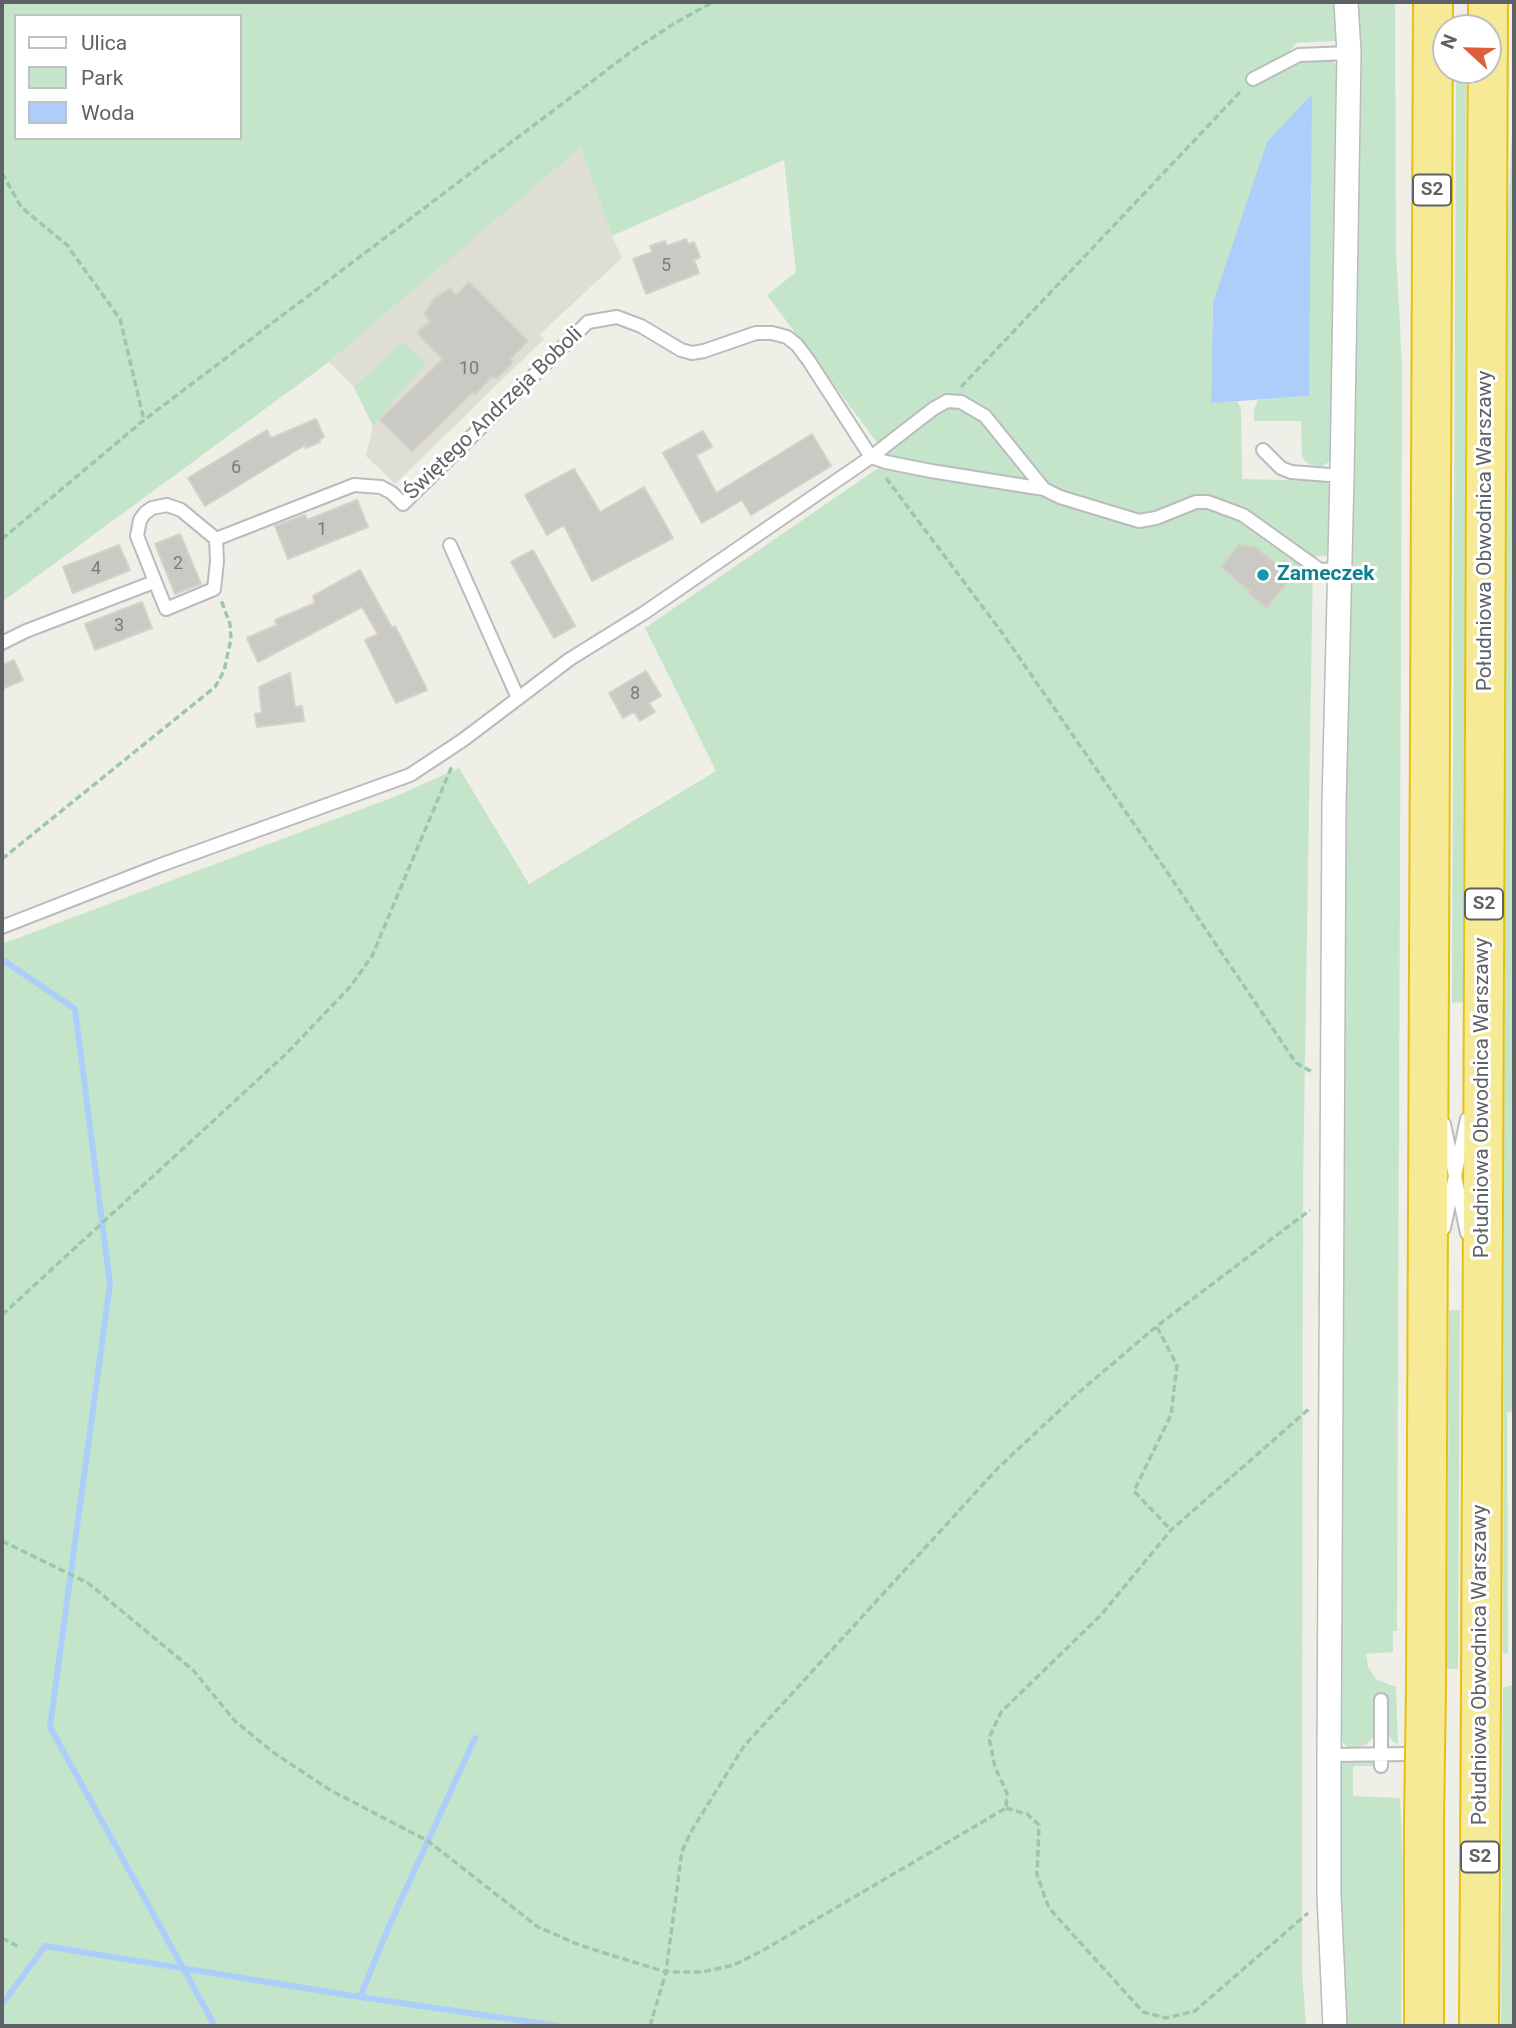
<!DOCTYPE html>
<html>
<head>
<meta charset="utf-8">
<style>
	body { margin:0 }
	#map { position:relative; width:1516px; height:2028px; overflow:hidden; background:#efefe7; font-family:Roboto,sans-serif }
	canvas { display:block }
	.frame { position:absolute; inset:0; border:4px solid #5e6166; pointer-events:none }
	.legend { position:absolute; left:14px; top:14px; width:228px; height:126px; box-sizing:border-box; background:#fff; border:2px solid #bfc0c2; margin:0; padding:9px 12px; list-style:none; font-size:21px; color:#5e6166 }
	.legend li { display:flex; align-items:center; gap:14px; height:35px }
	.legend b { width:35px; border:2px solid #bfc0c2 }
	.north { position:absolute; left:1432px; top:14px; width:70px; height:70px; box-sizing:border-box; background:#fff; border:2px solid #bfc0c2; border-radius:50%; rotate:292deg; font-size:19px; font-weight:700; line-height:28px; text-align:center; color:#5e6166 }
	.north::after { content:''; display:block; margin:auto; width:24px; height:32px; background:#de5f3e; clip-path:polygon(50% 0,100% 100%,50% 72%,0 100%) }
</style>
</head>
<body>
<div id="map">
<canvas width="1516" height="2028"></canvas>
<div class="frame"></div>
<ul class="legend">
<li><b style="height:9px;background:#fff"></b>Ulica</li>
<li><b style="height:19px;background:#c5e5ca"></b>Park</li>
<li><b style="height:19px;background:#adcefa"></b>Woda</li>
</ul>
<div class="north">N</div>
</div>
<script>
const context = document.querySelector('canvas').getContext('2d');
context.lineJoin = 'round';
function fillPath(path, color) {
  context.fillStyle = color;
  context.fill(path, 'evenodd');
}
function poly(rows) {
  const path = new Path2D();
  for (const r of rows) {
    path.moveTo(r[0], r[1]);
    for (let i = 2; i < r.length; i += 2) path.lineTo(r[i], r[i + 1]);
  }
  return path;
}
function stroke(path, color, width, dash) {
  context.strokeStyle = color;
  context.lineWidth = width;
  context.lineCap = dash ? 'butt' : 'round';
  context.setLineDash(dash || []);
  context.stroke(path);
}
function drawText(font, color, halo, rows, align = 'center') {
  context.font = font + ' Roboto,sans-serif';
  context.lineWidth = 6;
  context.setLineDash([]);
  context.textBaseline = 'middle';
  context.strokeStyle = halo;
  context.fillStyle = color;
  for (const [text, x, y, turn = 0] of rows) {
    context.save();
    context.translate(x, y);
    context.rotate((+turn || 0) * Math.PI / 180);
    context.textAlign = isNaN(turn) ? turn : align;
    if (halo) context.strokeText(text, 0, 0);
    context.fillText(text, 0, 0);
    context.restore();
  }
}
const education = poly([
	[581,146,612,236,622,258,540,334,544,339,395,484,366,456,373,426,354,387,329,362]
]);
const green = poly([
	[2,2,1336,2,1337,29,1335,41,1296,43,1276,70,1315,58,1333,60,1338,70,1335,458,1321,467,1314,466,1306,462,1302,457,1301,421,1254,421,1254,409,1258,400,1309,396,1213,303,1211,402,1237,401,1241,408,1242,479,1324,481,1335,489,1332,555,1313,557,1303,1187,1302,1969,1306,2026,2,2026,2,944,394,797,459,768,529,884,716,771,645,628,890,460,767,295,796,272,784,160,612,236,581,147,329,362,2,602],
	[16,16,240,16,240,138,16,138],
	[1353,2,1395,2,1396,248,1402,367,1397,1631,1393,1631,1393,1652,1366,1654,1368,1667,1376,1679,1396,1687,1398,1744,1393,1742,1387,1732,1376,1734,1366,1745,1354,1748,1348,1747,1338,1739,1344,705,1358,304],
	[1456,70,1466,70,1464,1002,1452,1003],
	[1514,92,1514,1411,1507,1412,1508,1653,1503,1654,1506,250],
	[403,342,426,363,373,426,354,387],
	[1449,1310,1460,1310,1458,1669,1447,1669],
	[1514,1684,1514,2026,1501,2026,1503,1688],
	[1344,1760,1370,1760,1374,1763,1375,1766,1353,1766,1353,1796,1400,1798,1403,1863,1401,2026,1347,2026,1337,1894,1339,1764]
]);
const water = poly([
	[1312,94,1309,396,1211,403,1213,303,1267,142]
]);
const stream = poly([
	[3,960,75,1009,110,1284,50,1727,215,2026],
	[360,1997,390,1924,475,1738],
	[2,2004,45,1946,360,1997,558,2026]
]);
const building = poly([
	[686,239,688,244,694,242,700,257,694,260,699,273,646,294,633,259,652,252,650,246,665,241,667,246,686,239],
	[469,282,528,341,510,359,513,362,496,379,493,376,475,394,473,392,412,452,380,420,443,359,417,333,430,321,424,314,434,299,450,288,456,295,469,282],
	[316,419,324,437,319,439,320,442,306,448,305,445,205,506,188,478,267,430,271,438,316,419],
	[703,431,712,447,696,455,716,493,812,434,831,466,751,515,742,500,702,523,663,453,703,431],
	[574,469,600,512,644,487,673,538,592,581,564,525,547,535,525,495,574,469],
	[357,500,368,527,288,559,275,526,305,515,307,520,357,500],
	[180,534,201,584,175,594,155,544,180,534],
	[1240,544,1243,546,1254,546,1292,576,1267,608,1249,593,1250,591,1221,567,1240,544],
	[119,545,130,570,73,593,63,567,119,545],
	[533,550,575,626,554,638,511,562,533,550],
	[360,570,392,628,395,626,427,690,396,703,365,640,378,634,362,607,258,662,247,638,277,625,275,620,315,603,313,596,360,570],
	[142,602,152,628,95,650,85,624,142,602],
	[14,660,23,680,2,689,2,665,14,660],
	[646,671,661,696,649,703,655,712,640,721,634,712,623,718,609,693,646,671],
	[290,673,295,707,302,706,304,721,257,727,255,714,262,713,259,687,290,673]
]);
const path = poly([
	[2,173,21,207,67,245,120,319,144,420],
	[961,387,1242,90],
	[886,478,1003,634,1159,860,1296,1063,1314,1073],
	[2,539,144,420,632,51,675,23,713,2],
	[2,859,215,687,224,671,231,639,230,624,221,600],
	[2,1315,286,1054,350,987,372,956,452,766],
	[1157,1327,1177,1365,1171,1415,1134,1491,1171,1530],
	[2,1541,88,1583,193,1670,235,1721,274,1753,330,1790,428,1841,538,1927,582,1946,666,1972,702,1972,734,1965,762,1951,1006,1808,1007,1793,995,1767,989,1738,1001,1712,1101,1615,1171,1530,1310,1408],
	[1006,1808,1027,1814,1039,1825,1037,1875,1049,1908,1143,2012,1166,2018,1195,2011,1308,1913],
	[2,1938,19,1947],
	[650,2026,666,1972,682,1851,692,1830,744,1746,998,1468,1077,1394,1157,1326,1310,1210]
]);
const service = poly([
	[1253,79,1299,55,1349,53],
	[1263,450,1281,468,1291,472,1342,476],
	[167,505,181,510,216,539,217,561,214,589,166,609,137,536,140,520,145,513,152,508,167,505],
	[216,539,354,485,381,487,392,493,403,504,588,322,617,317,641,326,681,350,692,353,704,351,756,333,772,333,787,337,797,345,809,361,871,457,933,409,947,401,961,402,985,416,1044,489,1060,497,1139,521,1156,518,1196,502,1208,502,1243,515,1320,570,1340,569],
	[450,545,518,698],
	[2,643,26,631,154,582],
	[2,927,158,866,410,775,463,740,570,659,644,613,871,457,886,462,931,471,1044,489],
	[1444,1124,1467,1233],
	[1444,1228,1467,1119],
	[1329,1755,1411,1754],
	[1381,1766,1381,1700]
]);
const minor = poly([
	[1335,2026,1329,1895,1329,1755,1334,804,1342,476,1349,53,1346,2]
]);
const motorway = poly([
	[1426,1687,1433,2],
	[1481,1688,1488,2],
	[1424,2026,1424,1820]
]);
const motorwayBridge = poly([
	[1424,1820,1426,1687],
	[1479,2026,1481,1688]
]);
const markers = [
	[1263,575,7,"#0f9aa8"]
];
const numberNames = [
	["5",666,266],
	["10",469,369],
	["6",236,468],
	["1",322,530],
	["2",178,564],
	["4",96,569],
	["3",119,626],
	["8",635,694]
];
const shields = [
	[1432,190,38],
	[1484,904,38],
	[1480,1857,38]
];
const shieldNames = [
	["S2",1432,190],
	["S2",1484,904],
	["S2",1480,1857]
];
const streetNames = [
	["Świętego Andrzeja Boboli",494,414,-44],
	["Południowa Obwodnica Warszawy",1486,531,-90],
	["Południowa Obwodnica Warszawy",1483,1098,-90],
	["Południowa Obwodnica Warszawy",1481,1665,-90]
];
const cultureNames = [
	["Zameczek",1277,575]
];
fillPath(education, '#dfded5');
fillPath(green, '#c5e5ca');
fillPath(water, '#adcefa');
stroke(stream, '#adcefa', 6);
fillPath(building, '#cbc9c4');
stroke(building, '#d4d1c6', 2);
stroke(service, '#b9bbbf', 16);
stroke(minor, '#b9bbbf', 26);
stroke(motorway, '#e7c00f', 42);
stroke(path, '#9ec6af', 3.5, [7, 3.5]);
stroke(service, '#fff', 12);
stroke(minor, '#fff', 23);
stroke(motorway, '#f6ea97', 38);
stroke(motorwayBridge, '#e7c00f', 42, []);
stroke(motorwayBridge, '#f6ea97', 38);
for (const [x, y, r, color] of markers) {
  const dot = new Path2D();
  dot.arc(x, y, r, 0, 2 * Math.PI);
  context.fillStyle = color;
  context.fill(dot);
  stroke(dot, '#fff', 2.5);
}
drawText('18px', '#797b7e', null, numberNames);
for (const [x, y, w] of shields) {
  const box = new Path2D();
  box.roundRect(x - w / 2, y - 15.5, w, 31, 5);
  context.fillStyle = '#fff';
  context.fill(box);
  stroke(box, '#5e6166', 2);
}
drawText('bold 19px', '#5e6166', null, shieldNames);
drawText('21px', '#5e6166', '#fff', streetNames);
drawText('bold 21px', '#0d838f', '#fff', cultureNames, 'left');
</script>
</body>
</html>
